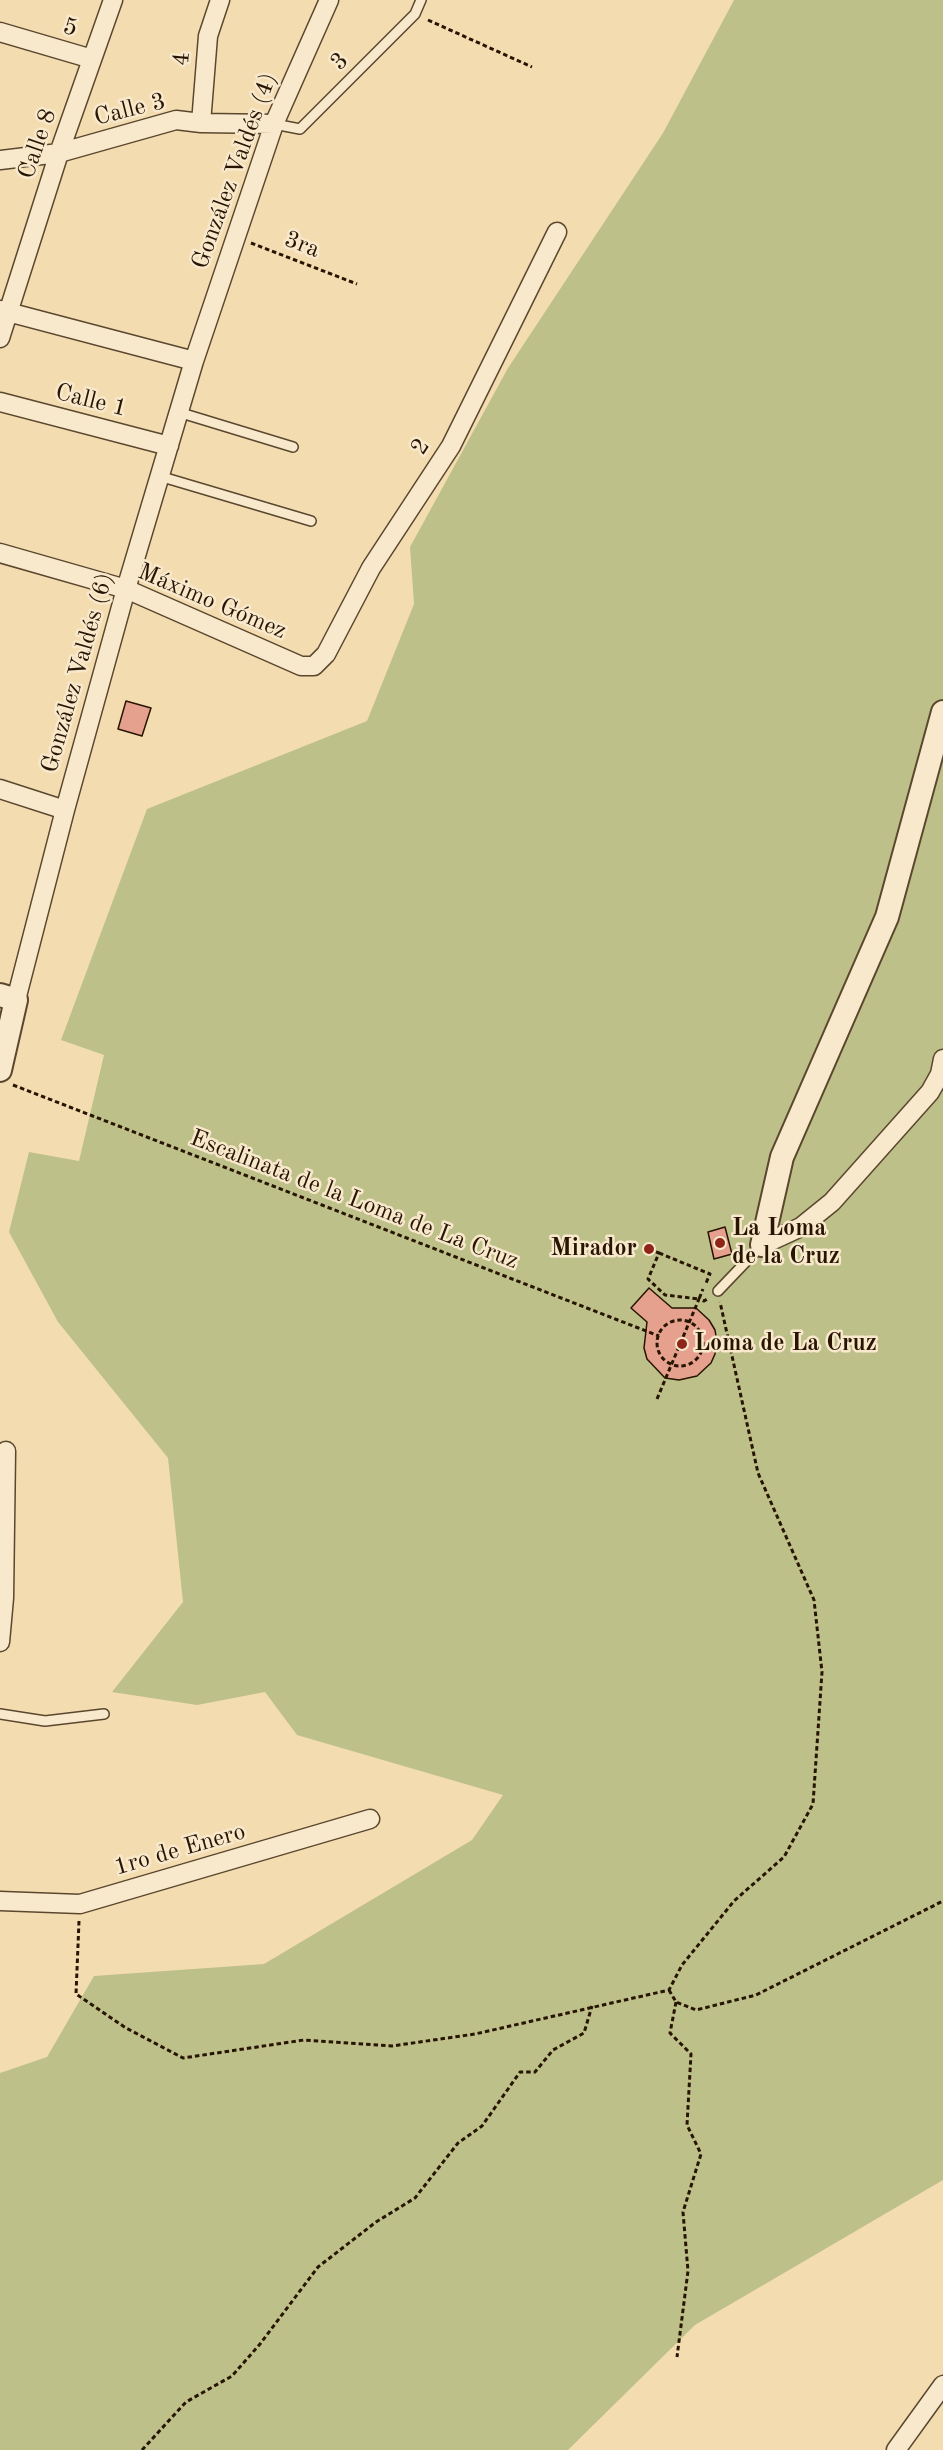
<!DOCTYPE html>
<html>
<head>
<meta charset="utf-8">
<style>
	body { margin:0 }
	canvas { display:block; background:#f4dcb1 }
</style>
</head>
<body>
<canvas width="943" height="2450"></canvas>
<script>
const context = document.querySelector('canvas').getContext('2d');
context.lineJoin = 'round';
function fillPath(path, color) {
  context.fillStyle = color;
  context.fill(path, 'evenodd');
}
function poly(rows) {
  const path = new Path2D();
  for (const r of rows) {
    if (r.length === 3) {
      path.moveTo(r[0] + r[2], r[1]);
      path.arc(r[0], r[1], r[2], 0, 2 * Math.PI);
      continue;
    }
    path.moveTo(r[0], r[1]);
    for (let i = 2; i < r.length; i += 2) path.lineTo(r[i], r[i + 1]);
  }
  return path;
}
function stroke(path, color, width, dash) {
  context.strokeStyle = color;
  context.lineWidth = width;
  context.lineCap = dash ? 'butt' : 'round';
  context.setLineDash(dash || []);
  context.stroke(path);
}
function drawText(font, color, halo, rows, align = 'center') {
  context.font = font + ' "Old Standard TT",serif';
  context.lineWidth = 5;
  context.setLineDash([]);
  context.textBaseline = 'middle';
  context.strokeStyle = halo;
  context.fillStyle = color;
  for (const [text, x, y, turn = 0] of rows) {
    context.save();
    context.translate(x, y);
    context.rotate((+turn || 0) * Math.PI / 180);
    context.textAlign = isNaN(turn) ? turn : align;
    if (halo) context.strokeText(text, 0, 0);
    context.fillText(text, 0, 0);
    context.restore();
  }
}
const green = poly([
	[734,0,943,0,943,2180,695,2325,568,2450,0,2450,0,2073,47,2057,94,1976,264,1964,472,1840,503,1795,297,1735,265,1692,197,1705,112,1692,183,1602,168,1458,58,1322,9,1232,29,1152,79,1161,104,1055,61,1040,147,809,367,721,414,604,410,547,508,368,663,133]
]);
const building = poly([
	[126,701,151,708,142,736,118,729,126,701],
	[725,1227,732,1254,714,1259,708,1232,725,1227],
	[649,1288,672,1308,696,1308,709,1320,715,1330,717,1342,715,1354,711,1363,697,1376,679,1380,665,1378,647,1359,644,1348,647,1322,631,1308,649,1288]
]);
const path = poly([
	[428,20,532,67],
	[251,243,357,284],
	[13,1085,659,1336],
	[649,1249,659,1253,648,1279,665,1295,699,1299,703,1289],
	[659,1253,710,1274,706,1283],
	[680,1343,23],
	[657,1399,699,1299,704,1301,709,1298],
	[79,1921,76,1994,126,2028,183,2058,304,2040,392,2046,475,2034,669,1990,682,1965,734,1901,784,1857,813,1804,822,1672,814,1600,758,1473,720,1302],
	[669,1990,676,2002,696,2010,756,1995,943,1901],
	[676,2002,670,2033,691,2054,687,2125,701,2154,683,2212,688,2271,677,2357],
	[142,2450,186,2402,232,2376,260,2344,318,2267,376,2222,415,2198,458,2143,482,2126,520,2072,535,2072,553,2050,584,2033,592,2006]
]);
const service = poly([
	[274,124,300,129,415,14,421,0],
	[178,412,293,447],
	[159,476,311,521],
	[718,1291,762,1245],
	[0,1714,45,1721,104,1714]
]);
const minor = poly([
	[0,32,92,59],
	[201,123,208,36,220,0],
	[0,160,59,153,176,120,201,123,274,124],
	[0,310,194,361],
	[0,338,59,153,113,0],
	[0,402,169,446],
	[0,553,126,589,301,666,314,666,326,654,371,568,451,446,557,232],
	[0,789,65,810],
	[16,1000,65,810,126,589,194,361,274,124,329,0],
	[762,1245,801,1227,832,1202,930,1092,940,1074,943,1059],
	[0,1642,4,1598,6,1451],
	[0,1901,80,1904,370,1819],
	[896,2450,943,2385]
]);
const tertiary = poly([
	[0,995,16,1000,0,1070],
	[762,1245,782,1157,887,917,943,712]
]);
const markers = [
	[720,1243,6,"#8f2418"],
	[649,1249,6,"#8f2418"],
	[682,1344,6,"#8f2418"]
];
const streetNames = [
	["5",70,28,17],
	["4",182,59,-85],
	["3",340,62,-45],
	["Calle 3",130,110,-14],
	["Calle 8",38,144,-71],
	["González Valdés (4)",235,171,-70],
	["3ra",302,245,21],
	["Calle 1",91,401,14],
	["2",421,447,-57],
	["Máximo Gómez",212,602,23],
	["González Valdés (6)",78,673,-74],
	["Escalinata de la Loma de La Cruz",354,1200,21],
	["1ro de Enero",180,1850,-16]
];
const poiNames = [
	["La Loma",732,1229],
	["de la Cruz",732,1257],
	["Mirador",637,1249,"right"],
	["Loma de La Cruz",694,1344]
];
fillPath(green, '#bec08a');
fillPath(building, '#e6a08e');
stroke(building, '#271502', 1.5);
stroke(service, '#5a472e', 12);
stroke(minor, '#5a472e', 21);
stroke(tertiary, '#5a472e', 26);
stroke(path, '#271502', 3, [4.5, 3]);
stroke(service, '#f8e8cc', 9);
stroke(minor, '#f8e8cc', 18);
stroke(tertiary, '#f8e8cc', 22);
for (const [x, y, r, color] of markers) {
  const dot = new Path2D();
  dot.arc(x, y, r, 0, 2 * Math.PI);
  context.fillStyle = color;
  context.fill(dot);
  stroke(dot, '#f8e8cc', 2);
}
drawText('24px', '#271502', '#f8e8cc', streetNames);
drawText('bold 24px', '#271502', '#f8e8cc', poiNames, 'left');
</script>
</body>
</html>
